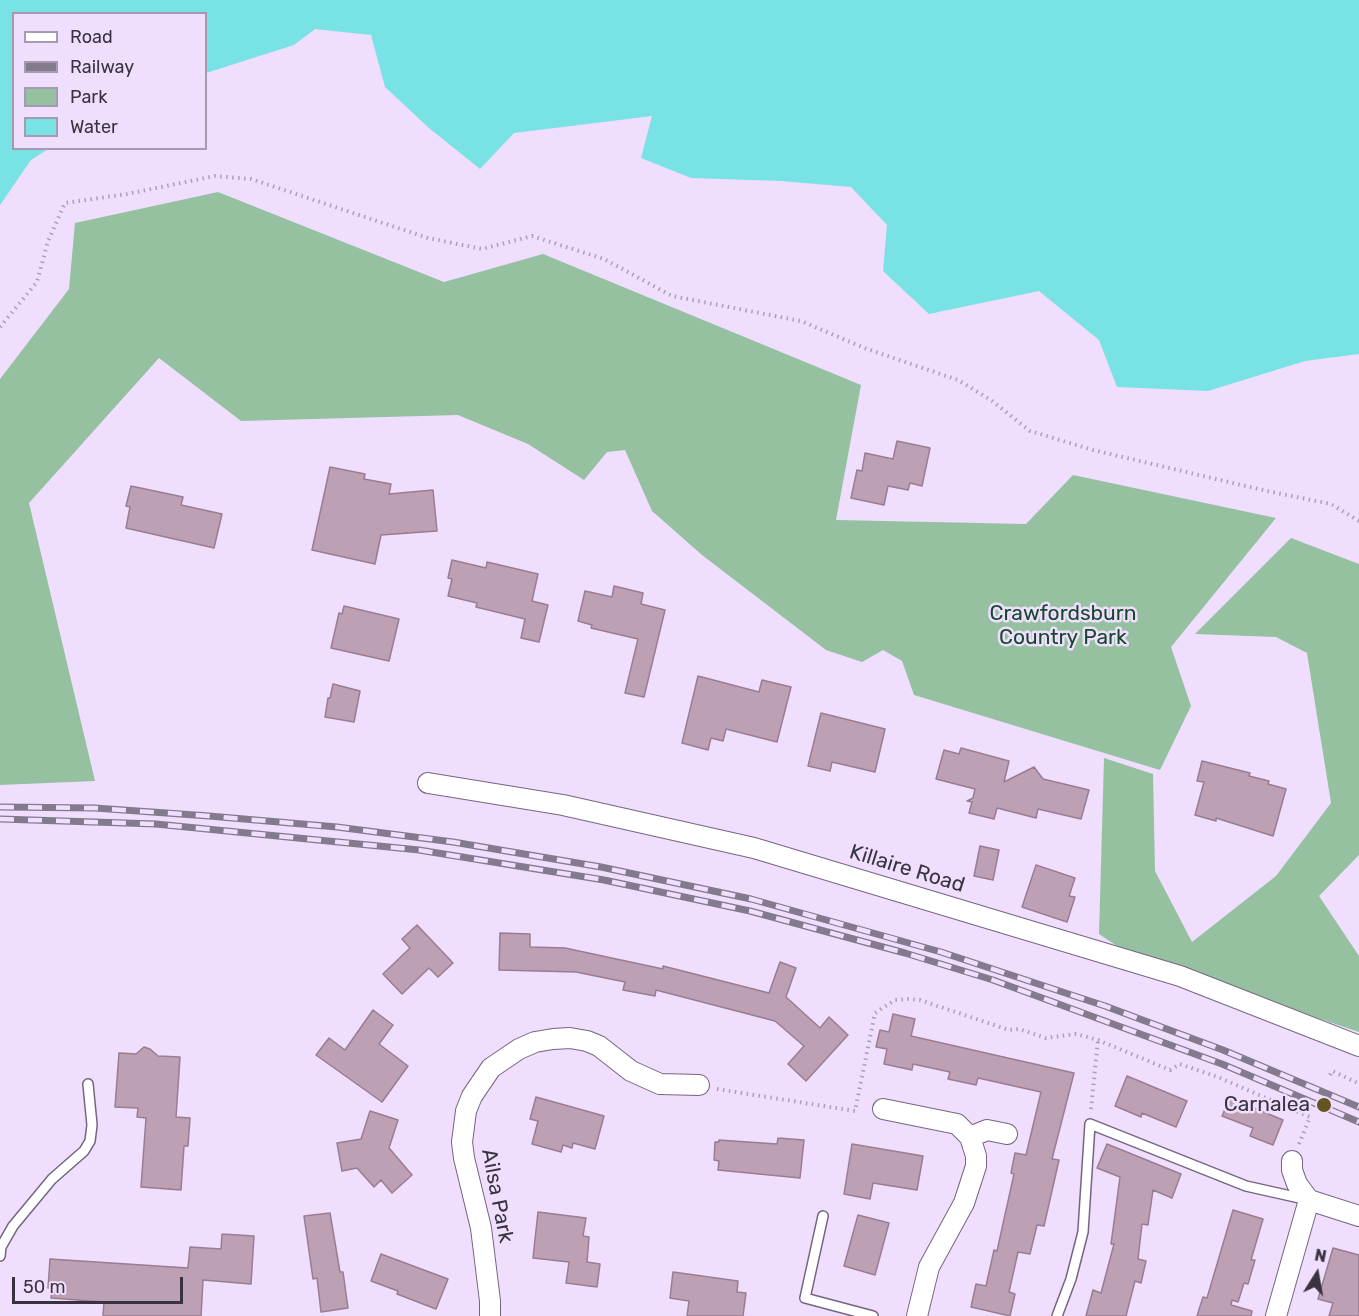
<!DOCTYPE html>
<html>
<head>
<meta charset="utf-8">
<style>
	body { margin:0 }
	#map { position:relative; width:1359px; height:1316px; overflow:hidden; background:#efdefd; font-family:Rubik,sans-serif }
	canvas { display:block }
	.legend { position:absolute; left:12px; top:12px; width:195px; height:138px; box-sizing:border-box; background:#efdefd; border:2px solid #a69ab1; margin:0; padding:8px 10px; list-style:none; font-size:18px; color:#39333f }
	.legend li { display:flex; align-items:center; gap:12px; height:30px }
	.legend b { width:30px; border:2px solid #a69ab1 }
	.north { position:absolute; left:1287px; top:1244px; width:60px; height:60px; -webkit-text-stroke:4px #efdefd; paint-order:stroke; rotate:11deg; font-size:16px; font-weight:700; line-height:24px; text-align:center; color:#39333f }
	.north::after { content:''; display:block; margin:auto; width:21px; height:27px; background:#39333f; clip-path:polygon(50% 0,100% 100%,50% 72%,0 100%) }
	.scale { position:absolute; left:12px; top:1277px; width:171px; height:27px; box-sizing:border-box; border:3px solid #39333f; border-top:0; padding-left:8px; font-size:18px; line-height:21px; white-space:nowrap; color:#39333f; -webkit-text-stroke:4px #efdefd; paint-order:stroke }
</style>
</head>
<body>
<div id="map">
<canvas width="1359" height="1316"></canvas>
<ul class="legend">
<li><b style="height:8px;background:#fff"></b>Road</li>
<li><b style="height:8px;background:#847a8e"></b>Railway</li>
<li><b style="height:16px;background:#95c1a1"></b>Park</li>
<li><b style="height:16px;background:#79e2e4"></b>Water</li>
</ul>
<div class="north">N</div>
<div class="scale">50 m</div>
</div>
<script>
const context = document.querySelector('canvas').getContext('2d');
context.lineJoin = 'round';
function fillPath(path, color) {
  context.fillStyle = color;
  context.fill(path, 'evenodd');
}
function poly(rows) {
  const path = new Path2D();
  for (const r of rows) {
    path.moveTo(r[0], r[1]);
    for (let i = 2; i < r.length; i += 2) path.lineTo(r[i], r[i + 1]);
  }
  return path;
}
function stroke(path, color, width, dash) {
  context.strokeStyle = color;
  context.lineWidth = width;
  context.lineCap = dash ? 'butt' : 'round';
  context.setLineDash(dash || []);
  context.stroke(path);
}
function drawText(font, color, halo, rows, align = 'center') {
  context.font = font + ' Rubik,sans-serif';
  context.lineWidth = 5;
  context.setLineDash([]);
  context.textBaseline = 'middle';
  context.strokeStyle = halo;
  context.fillStyle = color;
  for (const [text, x, y, turn = 0] of rows) {
    context.save();
    context.translate(x, y);
    context.rotate((+turn || 0) * Math.PI / 180);
    context.textAlign = isNaN(turn) ? turn : align;
    if (halo) context.strokeText(text, 0, 0);
    context.fillText(text, 0, 0);
    context.restore();
  }
}
const green = poly([
	[218,192,444,282,543,254,861,385,836,520,1026,524,1073,475,1276,518,1171,647,1191,706,1160,770,914,695,902,661,883,650,862,662,826,650,702,555,652,511,625,450,607,452,584,480,528,444,458,415,241,421,159,358,29,503,95,781,0,785,0,379,69,289,75,223],
	[1291,538,1359,564,1359,855,1319,896,1359,956,1359,1032,1132,956,1099,934,1104,758,1153,774,1155,871,1192,942,1276,876,1331,803,1307,653,1276,637,1195,634]
]);
const water = poly([
	[0,0,1359,0,1359,354,1305,361,1208,391,1117,387,1099,340,1039,291,929,314,883,271,887,225,851,187,781,181,691,178,641,158,652,116,514,133,480,169,429,128,385,87,371,35,315,29,294,45,206,73,206,14,14,14,14,148,48,149,31,160,0,205]
]);
const building = poly([
	[897,441,930,448,922,486,910,483,908,490,888,486,884,505,851,498,857,470,862,471,865,453,893,459,897,441],
	[330,467,365,474,364,479,391,484,389,494,433,490,437,531,381,535,375,564,312,550,330,467],
	[131,486,183,497,181,505,222,514,214,548,126,528,130,507,126,506,131,486],
	[452,560,486,568,487,562,538,574,532,601,548,605,539,642,521,638,525,619,476,607,477,603,448,596,452,579,448,578,452,560],
	[614,586,643,593,641,604,665,610,644,697,625,693,638,639,591,628,592,625,578,621,585,591,612,597,614,586],
	[344,606,399,619,389,661,331,648,339,613,342,614,344,606],
	[698,676,759,692,762,680,791,687,777,742,726,729,723,741,711,738,708,750,682,743,698,676],
	[333,684,360,691,354,722,325,717,328,698,330,698,333,684],
	[821,713,885,729,875,772,832,762,830,771,808,766,821,713],
	[961,748,1009,761,1004,782,1034,767,1043,779,1089,790,1081,819,1038,809,1036,818,997,808,994,819,969,813,972,802,967,801,973,798,975,789,936,779,944,750,959,754,961,748],
	[1202,761,1250,773,1249,776,1269,781,1268,784,1286,789,1273,836,1216,818,1216,821,1195,815,1204,782,1197,781,1202,761],
	[980,846,999,850,993,880,974,876,980,846],
	[1036,865,1075,878,1069,896,1075,897,1067,922,1022,907,1036,865],
	[417,925,453,963,438,977,429,968,402,994,383,974,410,948,402,939,417,925],
	[500,933,530,934,530,947,565,948,663,969,663,966,769,993,780,962,796,968,786,997,820,1028,829,1017,848,1035,806,1081,788,1064,804,1046,775,1021,656,990,655,996,623,990,625,982,576,972,499,970,500,933],
	[373,1010,393,1025,379,1044,408,1066,382,1102,316,1055,329,1038,345,1050,373,1010],
	[893,1014,915,1019,911,1036,1074,1073,1052,1159,1059,1160,1044,1226,1037,1225,1030,1254,1018,1252,1009,1292,1015,1294,1010,1316,971,1307,976,1284,986,1286,994,1250,997,1251,1014,1174,1011,1173,1015,1153,1026,1155,1041,1092,978,1078,976,1085,948,1079,950,1072,913,1064,912,1070,884,1064,887,1049,876,1047,880,1030,889,1032,893,1014],
	[144,1047,150,1049,158,1056,180,1057,176,1117,190,1118,188,1146,184,1146,181,1190,141,1187,146,1118,137,1117,138,1108,115,1107,119,1053,136,1054,144,1047],
	[1127,1076,1187,1101,1176,1127,1142,1113,1141,1117,1115,1106,1127,1076],
	[536,1097,604,1116,595,1149,573,1143,572,1148,563,1145,561,1152,532,1144,538,1121,530,1119,536,1097],
	[1230,1098,1283,1120,1273,1145,1250,1136,1253,1128,1222,1116,1230,1098],
	[370,1111,398,1120,389,1148,412,1175,392,1193,381,1180,374,1187,357,1168,342,1171,337,1143,361,1139,370,1111],
	[778,1138,804,1140,800,1178,718,1170,719,1161,714,1160,715,1142,719,1142,719,1140,777,1144,778,1138],
	[852,1144,923,1156,917,1190,873,1183,870,1199,844,1194,852,1144],
	[1107,1144,1181,1174,1172,1198,1153,1190,1148,1225,1142,1224,1138,1259,1146,1261,1141,1283,1135,1281,1126,1316,1086,1316,1093,1290,1101,1293,1114,1244,1111,1244,1120,1177,1097,1168,1107,1144],
	[1233,1210,1263,1219,1251,1260,1255,1260,1248,1284,1244,1283,1238,1302,1232,1300,1231,1305,1252,1311,1251,1316,1197,1316,1203,1297,1207,1298,1233,1210],
	[538,1212,586,1218,583,1236,589,1237,587,1262,600,1264,597,1287,566,1283,569,1262,533,1258,538,1212],
	[330,1213,340,1272,343,1272,348,1308,321,1312,317,1278,313,1279,304,1216,330,1213],
	[858,1215,889,1223,875,1275,844,1266,858,1215],
	[222,1234,254,1236,251,1284,203,1280,201,1316,103,1316,104,1302,51,1298,52,1288,48,1288,50,1259,188,1268,190,1247,221,1249,222,1234],
	[1333,1248,1359,1255,1359,1316,1329,1316,1333,1303,1318,1299,1333,1248],
	[381,1254,448,1279,436,1309,397,1294,398,1291,371,1281,381,1254],
	[673,1272,738,1281,737,1292,746,1293,743,1316,687,1316,689,1301,670,1298,673,1272]
]);
const path = poly([
	[0,327,37,282,48,241,65,203,127,194,215,176,251,179,428,238,482,249,532,236,604,259,672,296,801,321,867,349,958,380,991,400,1030,431,1093,450,1267,491,1331,504,1359,521],
	[1330,1075,1332,1071,1358,1083,1359,1081],
	[717,1089,855,1111,875,1013,895,1000,908,999,920,1000,1009,1030,1019,1029,1046,1038,1076,1034,1098,1040,1170,1070,1180,1064,1220,1078,1312,1118],
	[1091,1109,1098,1040],
	[1299,1144,1310,1117]
]);
const service = poly([
	[823,1216,805,1298,873,1316],
	[0,1256,1,1247,13,1226,52,1179,84,1151,90,1141,92,1125,88,1084],
	[1057,1316,1071,1279,1083,1232,1090,1124,1246,1186,1304,1199]
]);
const minor = poly([
	[428,783,563,805,754,848,1180,976,1359,1046],
	[883,1109,957,1124,970,1137,976,1156,976,1166,964,1203,929,1267,917,1316],
	[970,1137,987,1130,1007,1134],
	[1292,1161,1292,1170,1297,1184,1309,1200,1359,1216],
	[490,1316,490,1301,481,1228,464,1158,462,1142,466,1111,472,1096,491,1068,519,1049,535,1042,553,1039,570,1038,587,1041,599,1046,631,1071,660,1084,699,1085],
	[1276,1316,1309,1200]
]);
const rail = poly([
	[0,807,95,808,209,816,337,827,453,842,601,867,751,899,941,952,1105,1006,1223,1050,1359,1107],
	[0,819,156,824,419,850,604,880,750,911,905,953,993,980,1222,1064,1359,1122]
]);
const markers = [
	[1324,1105,8,"#635421"]
];
const parkNames = [
	["Crawfordsburn",1063,614],
	["Country Park",1063,638]
];
const streetNames = [
	["Killaire Road",907,869,17],
	["Ailsa Park",497,1196,79]
];
const poiNames = [
	["Carnalea",1310,1105]
];
fillPath(green, '#95c1a1');
fillPath(water, '#79e2e4');
fillPath(building, '#bea0b5');
stroke(building, '#997d91', 1.5);
stroke(service, '#746681', 12);
stroke(minor, '#746681', 22);
stroke(path, '#ac9fb7', 4, [1.5, 4.5]);
stroke(service, '#fff', 9);
stroke(minor, '#fff', 20);
stroke(rail, '#847a8e', 7);
stroke(rail, '#efdefd', 4.5, [14]);
for (const [x, y, r, color] of markers) {
  const dot = new Path2D();
  dot.arc(x, y, r, 0, 2 * Math.PI);
  context.fillStyle = color;
  context.fill(dot);
  stroke(dot, '#efdefd', 2);
}
drawText('21px', '#15492a', '#efdefd', parkNames);
drawText('21px', '#39333f', '#efdefd', streetNames);
drawText('21px', '#39333f', '#efdefd', poiNames, 'right');
</script>
</body>
</html>
